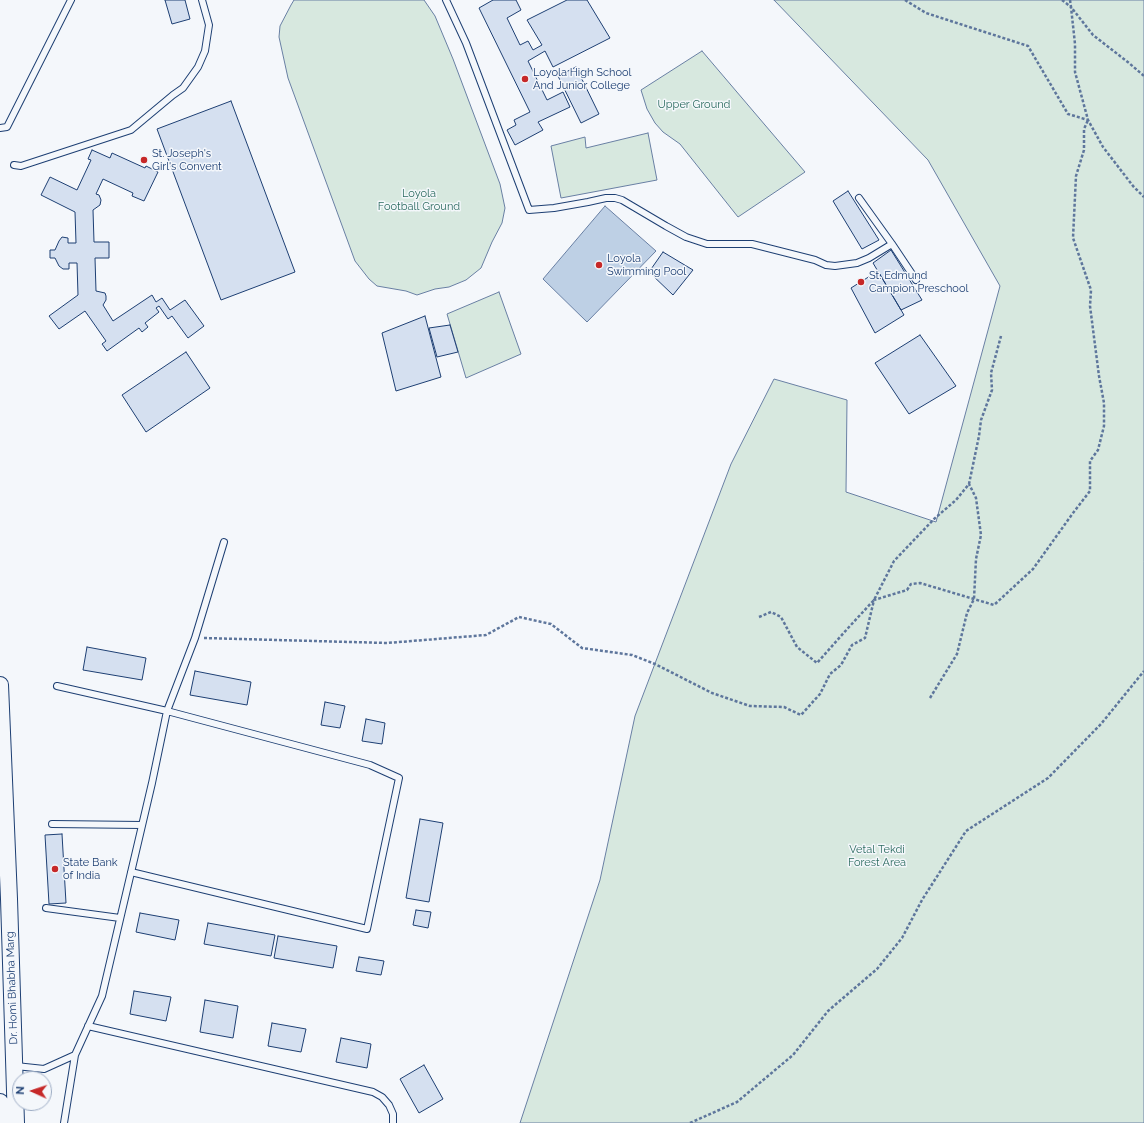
<!DOCTYPE html>
<html>
<head>
<meta charset="utf-8">
<style>
	body { margin:0 }
	#map { position:relative; width:1144px; height:1123px; overflow:hidden; background:#f4f7fb; font-family:Raleway,sans-serif }
	canvas { display:block }
	.north { position:absolute; left:12px; top:1071px; width:40px; height:40px; box-sizing:border-box; background:#f4f7fb; border:1px solid #9eadc5; border-radius:50%; rotate:273deg; font-size:11px; font-weight:700; line-height:16px; text-align:center; color:#1d3f73 }
	.north::after { content:''; display:block; margin:auto; width:14px; height:18px; background:#c62828; clip-path:polygon(50% 0,100% 100%,50% 72%,0 100%) }
</style>
</head>
<body>
<div id="map">
<canvas width="1144" height="1123"></canvas>
<div class="north">N</div>
</div>
<script>
const context = document.querySelector('canvas').getContext('2d');
context.lineJoin = 'round';
function fillPath(path, color) {
  context.fillStyle = color;
  context.fill(path, 'evenodd');
}
function poly(rows) {
  const path = new Path2D();
  for (const r of rows) {
    path.moveTo(r[0], r[1]);
    for (let i = 2; i < r.length; i += 2) path.lineTo(r[i], r[i + 1]);
  }
  return path;
}
function stroke(path, color, width, dash) {
  context.strokeStyle = color;
  context.lineWidth = width;
  context.lineCap = dash ? 'butt' : 'round';
  context.setLineDash(dash || []);
  context.stroke(path);
}
function drawText(font, color, halo, rows, align = 'center') {
  context.font = font + ' Raleway,sans-serif';
  context.lineWidth = 3;
  context.setLineDash([]);
  context.textBaseline = 'middle';
  context.strokeStyle = halo;
  context.fillStyle = color;
  for (const [text, x, y, turn = 0] of rows) {
    context.save();
    context.translate(x, y);
    context.rotate((+turn || 0) * Math.PI / 180);
    context.textAlign = isNaN(turn) ? turn : align;
    if (halo) context.strokeText(text, 0, 0);
    context.fillText(text, 0, 0);
    context.restore();
  }
}
const green = poly([
	[294,0,424,0,435,16,453,59,500,184,505,208,502,223,492,242,481,268,466,280,449,287,435,289,417,295,406,291,377,286,369,279,355,261,288,78,279,37,280,26,291,5,294,0],
	[774,0,1144,0,1144,1123,520,1123,600,880,635,716,731,464,774,379,847,400,846,492,936,522,1000,286,928,160,774,0],
	[702,51,805,172,738,217,680,144,663,132,655,123,647,109,641,90,702,51],
	[648,133,657,180,561,198,551,146,585,137,586,148,648,133],
	[499,292,521,354,466,378,447,314,499,292]
]);
const water = poly([
	[605,206,656,251,587,322,543,279,605,206]
]);
const building = poly([
	[165,0,185,0,190,19,172,24,165,0],
	[493,0,516,0,521,10,507,18,520,45,528,41,533,50,542,45,527,20,567,0,587,0,610,38,553,67,545,51,528,61,547,100,563,92,570,107,538,122,543,130,515,145,507,130,516,125,514,120,530,112,479,8,493,0],
	[576,67,599,114,581,123,558,76,576,67],
	[231,101,295,272,221,300,157,129,231,101],
	[92,150,110,158,112,153,145,168,146,166,158,172,144,201,132,196,133,193,103,179,96,194,99,195,101,200,100,205,93,210,94,242,109,242,109,258,95,258,96,291,105,293,106,296,106,300,103,305,113,321,152,295,156,302,162,298,170,310,185,300,204,326,188,338,172,316,168,319,159,306,156,308,159,312,145,323,148,327,142,332,139,328,107,351,102,344,106,341,85,311,59,329,49,316,78,295,77,263,69,263,69,269,63,269,59,266,55,258,50,258,50,250,55,250,59,241,62,237,68,238,68,243,76,243,75,212,41,195,50,177,77,190,91,160,88,159,92,150],
	[848,191,879,240,862,249,833,201,848,191],
	[891,250,922,300,901,310,873,263,891,250],
	[663,252,693,270,673,295,649,272,663,252],
	[878,271,904,315,875,333,851,288,878,271],
	[425,316,441,377,396,391,382,333,425,316],
	[450,325,458,352,437,357,429,328,450,325],
	[920,335,956,386,909,414,875,363,920,335],
	[186,352,210,388,146,432,122,395,186,352],
	[87,647,146,658,142,680,83,670,87,647],
	[195,671,251,682,247,705,190,695,195,671],
	[325,702,345,706,340,728,321,725,325,702],
	[366,719,385,723,382,744,362,741,366,719],
	[420,819,443,823,429,902,406,898,420,819],
	[62,834,66,903,49,904,45,835,62,834],
	[416,910,431,912,428,928,413,925,416,910],
	[140,913,179,920,175,940,136,932,140,913],
	[208,923,275,935,271,956,204,944,208,923],
	[278,936,337,946,333,968,274,958,278,936],
	[359,957,384,961,381,975,356,971,359,957],
	[134,991,171,997,166,1021,130,1014,134,991],
	[205,1000,238,1006,233,1038,200,1032,205,1000],
	[272,1023,306,1029,301,1052,268,1046,272,1023],
	[341,1038,371,1044,367,1068,336,1062,341,1038],
	[424,1065,443,1099,419,1113,400,1079,424,1065]
]);
const path = poly([
	[905,0,926,13,1028,46,1068,114,1088,120],
	[1062,0,1071,7,1075,44,1075,72,1088,120,1103,147,1133,186,1144,197],
	[1070,0,1071,7,1093,35,1129,63,1144,76],
	[759,617,771,612,781,617,797,647,817,663,849,627,874,600,894,561,934,519,956,500,969,484,979,436,981,420,992,390,991,373,1001,336],
	[204,638,387,643,486,635,519,617,551,624,582,648,632,655,655,664,712,693,750,706,784,707,801,715,820,694,830,674,841,665,852,645,865,638,874,600,907,590,911,584,920,583,994,605,1033,569,1073,513,1090,491,1090,461,1098,450,1104,426,1104,403,1099,376,1090,306,1091,290,1073,238,1076,176,1084,150,1084,129,1088,120],
	[930,698,957,654,967,613,974,599,976,559,981,535,976,498,969,484],
	[690,1123,737,1102,793,1055,828,1011,877,969,902,938,922,900,966,831,1048,778,1101,724,1144,671]
]);
const lane = poly([
	[446,0,466,43,529,210,554,208,588,202,606,198,615,198,622,200,666,226,686,237,707,244,752,244,815,260,826,265,835,266,857,263,869,258,892,244,859,198],
	[0,128,7,127,71,0],
	[14,165,21,166,131,130,173,95,183,88,198,67,205,51,209,25,202,0],
	[892,244,916,280],
	[57,686,167,711,370,765,399,778,367,929,131,872],
	[52,824,142,825],
	[46,908,120,918],
	[88,1026,373,1092,382,1097,389,1105,393,1114,393,1123],
	[16,1066,44,1069,75,1055,102,996,152,783,167,711,195,638,224,542],
	[64,1123,75,1055]
]);
const secondary = poly([
	[0,685,9,899,16,1123],
	[0,1102,1,1123]
]);
const markers = [
	[525,79,4,"#c62828"],
	[144,160,4,"#c62828"],
	[599,265,4,"#c62828"],
	[861,282,4,"#c62828"],
	[55,869,4,"#c62828"]
];
const poiNames = [
	["Loyola High School",533,73],
	["And Junior College",533,86],
	["St. Joseph's",152,154],
	["Girl's Convent",152,167],
	["Loyola",607,259],
	["Swimming Pool",607,272],
	["St. Edmund",869,276],
	["Campion Preschool",869,289],
	["State Bank",63,863],
	["of India",63,876]
];
const parkNames = [
	["Upper Ground",694,105],
	["Loyola",419,194],
	["Football Ground",419,207],
	["Vetal Tekdi",877,850],
	["Forest Area",877,863]
];
const streetNames = [
	["Dr. Homi Bhabha Marg",12,988,-92]
];
fillPath(green, '#d7e8df');
stroke(green, '#687fa3', 1);
fillPath(water, '#bed0e5');
stroke(water, '#687fa3', 1);
fillPath(building, '#d5e0f0');
stroke(building, '#1d3f73', 1);
stroke(lane, '#1d3f73', 8);
stroke(secondary, '#1d3f73', 18);
stroke(path, '#5e769c', 2.5, [3, 2]);
stroke(lane, '#f4f7fb', 6);
stroke(secondary, '#f4f7fb', 16);
for (const [x, y, r, color] of markers) {
  const dot = new Path2D();
  dot.arc(x, y, r, 0, 2 * Math.PI);
  context.fillStyle = color;
  context.fill(dot);
  stroke(dot, '#f4f7fb', 1.5);
}
drawText('11px', '#1d3f73', '#f4f7fb', poiNames, 'left');
drawText('11px', '#2c6c60', '#f4f7fb', parkNames);
drawText('11px', '#1d3f73', '#f4f7fb', streetNames);
</script>
</body>
</html>
